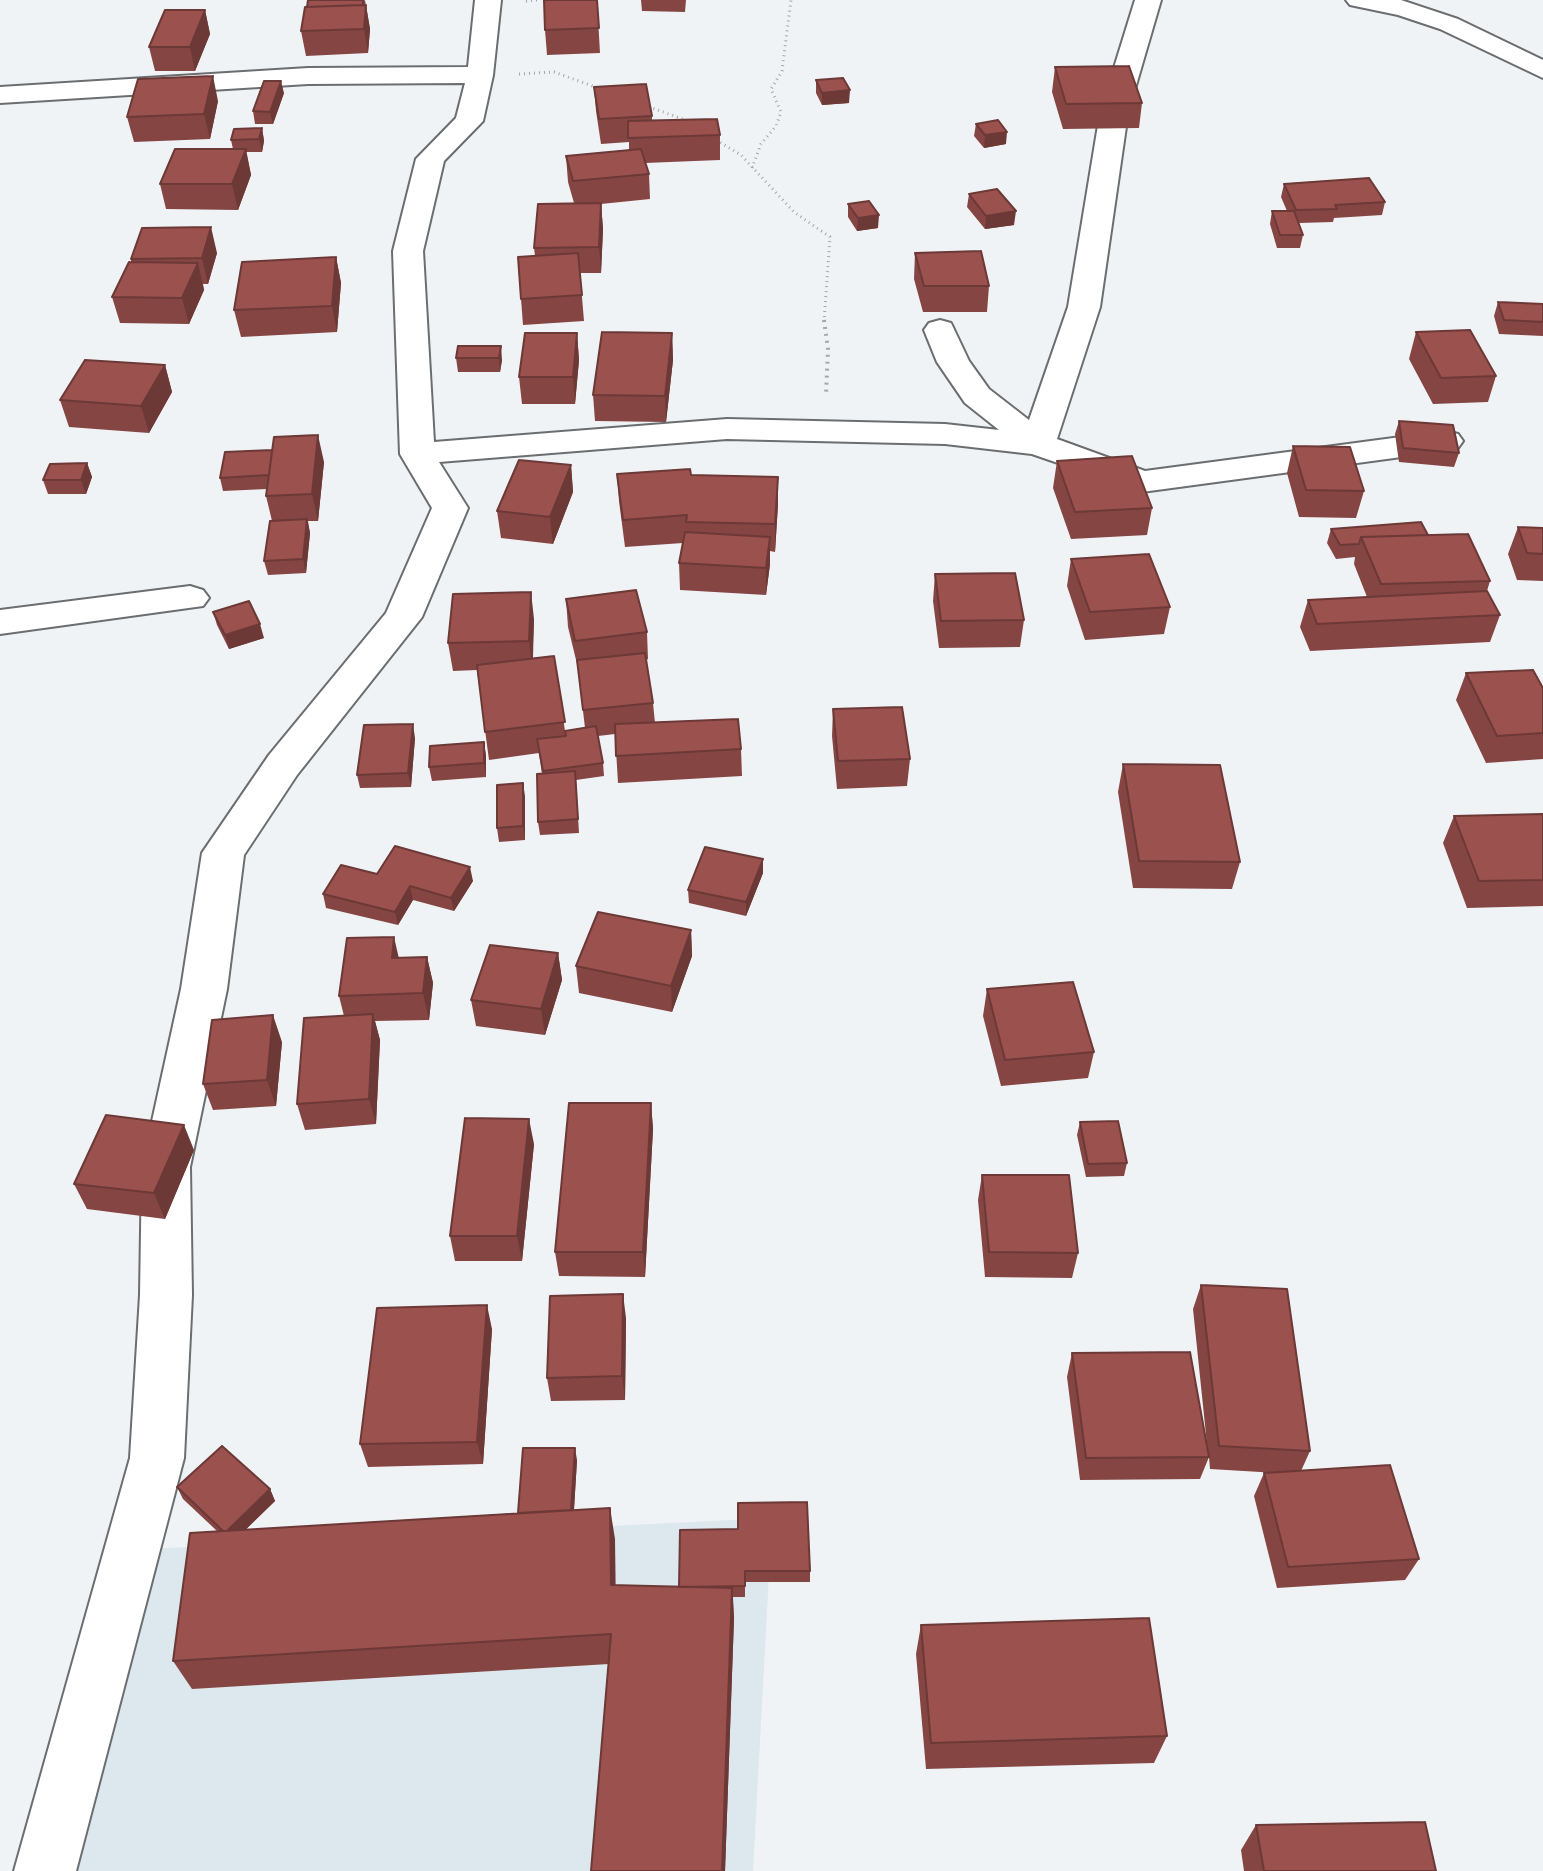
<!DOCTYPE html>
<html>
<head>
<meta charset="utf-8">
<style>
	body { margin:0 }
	canvas { display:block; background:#f0f3f6 }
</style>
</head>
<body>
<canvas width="1543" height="1871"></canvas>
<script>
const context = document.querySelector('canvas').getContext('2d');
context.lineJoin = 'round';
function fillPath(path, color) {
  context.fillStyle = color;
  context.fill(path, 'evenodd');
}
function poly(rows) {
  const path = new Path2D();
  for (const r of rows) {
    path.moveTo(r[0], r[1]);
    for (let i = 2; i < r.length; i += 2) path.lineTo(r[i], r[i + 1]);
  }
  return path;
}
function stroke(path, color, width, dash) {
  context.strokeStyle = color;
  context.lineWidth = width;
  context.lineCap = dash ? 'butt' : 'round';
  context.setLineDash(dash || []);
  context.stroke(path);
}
const built = poly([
	[772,1518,753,1871,24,1871,106,1551]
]);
const pathFar1 = poly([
	[526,1,537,0],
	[519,74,554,72,598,88],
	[644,105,688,121],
	[716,140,741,155,794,212,830,237,824,322],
	[752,168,761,144,776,126,781,112,771,89,782,71,791,0]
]);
const path = poly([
	[824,320,828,349,826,395]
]);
const minor = poly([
	[475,0,501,0,493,75,483,121,444,161,423,251,434,442,727,419,945,424,999,430,965,403,937,362,924,330,929,323,940,320,951,323,969,361,989,389,1029,420,1068,307,1100,113,1135,0,1161,0,1128,113,1100,307,1057,439,1145,471,1446,431,1458,434,1463,441,1458,448,1446,451,1142,492,1032,454,945,444,727,439,439,462,468,508,422,617,297,775,244,855,227,989,190,1167,192,1295,184,1458,76,1871,14,1871,130,1458,140,1295,142,1167,181,989,202,853,269,755,386,613,432,508,400,454,393,251,416,159,456,118,465,83,308,84,0,103,0,87,308,68,468,67,475,0],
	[1346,0,1401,0,1458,19,1543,60,1543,78,1440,29,1398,15,1350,5,1346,0],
	[190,586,203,590,209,598,203,606,0,634,0,610,190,586]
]);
const wall = poly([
	[365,0,370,29,368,53,306,56,301,31],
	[597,0,600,53,547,55,545,30],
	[641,0,686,0,685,12,642,11],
	[205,10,210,34,195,71,155,71,149,47],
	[1055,67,1142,103,1139,128,1063,129,1052,92],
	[816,80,849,103,822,105,816,93],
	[594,87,652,116,652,121,720,135,720,160,645,163,649,174,650,199,601,204,603,229,601,273,580,273,584,321,523,325,521,299,535,256,534,248,574,203,568,182,566,156,629,150,629,142,601,144,596,111],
	[284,93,273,124,255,124,253,111],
	[218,101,210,139,134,142,127,117],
	[976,124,1006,144,984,148,974,136],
	[262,128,264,141,262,152,246,152,251,175,238,210,166,209,160,184,233,149,231,140],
	[1284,184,1385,202,1382,215,1334,218,1333,222,1299,223,1303,235,1300,248,1277,248,1270,224,1272,211,1287,211,1281,197],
	[969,194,1014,225,985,229,967,207],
	[848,204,878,228,857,231,848,217],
	[217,253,208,284,203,284,204,290,189,324,120,323,112,297,131,262,131,259],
	[915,253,989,286,987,312,923,312,914,279],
	[336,257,341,283,337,332,241,337,234,310],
	[1498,302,1543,304,1543,336,1499,334,1494,316],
	[1416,332,1496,376,1488,402,1433,404,1409,359],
	[577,333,579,360,575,404,522,404,519,377],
	[672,333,673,360,666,422,595,421,593,395],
	[458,346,502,360,500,372,458,372,456,358],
	[165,365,172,392,149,433,69,427,60,400],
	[1399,421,1459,453,1454,467,1399,462,1395,434],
	[1293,446,1364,491,1356,518,1299,517,1287,473],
	[1057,461,1152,508,1147,535,1071,539,1053,488],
	[324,462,318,521,308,521,310,533,306,573,268,575,264,561,272,521,266,496,267,489,223,491,220,478],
	[87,463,92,477,86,494,48,494,43,480],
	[571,465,573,492,553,544,501,538,497,511],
	[617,474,691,475,778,504,775,552,770,551,770,564,766,595,680,590,679,563,683,543,625,547,619,501],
	[1518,527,1543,528,1543,581,1517,580,1508,554],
	[1331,529,1428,535,1490,581,1487,591,1500,615,1490,642,1310,651,1300,627,1308,600,1367,597,1354,564,1355,557,1336,559,1327,543],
	[1071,559,1170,607,1164,634,1085,640,1067,586],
	[935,574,1024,620,1020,647,939,648,933,601],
	[566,599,647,632,648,659,646,660,653,703,655,723,741,749,742,776,618,783,615,734,598,736,603,763,604,776,576,780,579,833,540,835,538,822,542,774,539,753,489,760,477,670,453,671,448,643,534,619,533,659,554,656,565,731,585,728,578,668,568,627],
	[213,612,264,638,229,649,217,625],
	[1466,673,1543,688,1543,759,1486,763,1456,700],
	[833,709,910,759,907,786,837,789,832,736],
	[415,738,411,787,360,788,357,775],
	[484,742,486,756,486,777,432,781,429,767],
	[1123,764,1240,862,1232,889,1133,888,1118,792],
	[525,796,525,840,499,842,497,828],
	[1543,814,1543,906,1467,908,1443,843,1454,816],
	[763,873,746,916,689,903,688,890],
	[377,874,473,881,454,911,413,900,398,925,326,908,323,894],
	[691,930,692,956,672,1012,579,993,576,966],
	[558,953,562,980,545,1035,476,1026,471,1000],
	[427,957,433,983,429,1020,375,1021,380,1040,376,1124,305,1130,297,1104,344,1016,339,996,399,958],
	[987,989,1094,1052,1088,1078,1001,1086,983,1016],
	[282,1042,276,1106,213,1110,203,1084],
	[651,1103,653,1129,645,1277,559,1276,555,1252],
	[1080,1122,1127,1163,1124,1176,1086,1177,1077,1135],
	[534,1144,522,1261,455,1261,450,1236],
	[194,1150,165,1219,87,1209,74,1184],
	[982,1175,1078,1253,1072,1278,985,1277,978,1200],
	[1201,1285,1310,1451,1301,1471,1419,1559,1405,1580,1277,1588,1254,1496,1264,1473,1277,1473,1210,1469,1209,1457,1200,1479,1080,1480,1067,1377,1072,1353,1208,1454,1193,1309],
	[626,1318,625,1400,551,1401,547,1378],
	[492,1329,483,1464,368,1467,360,1444],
	[577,1460,574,1510,615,1539,615,1585,679,1587,680,1530,810,1571,810,1582,745,1582,745,1597,733,1597,734,1618,725,1871,591,1871,609,1664,192,1689,173,1661,217,1531,183,1499,177,1487,270,1489,275,1501,245,1530,518,1513],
	[921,1625,1167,1736,1154,1763,926,1769,916,1654],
	[1256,1825,1436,1871,1244,1871,1241,1850]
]);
const shadedWall = poly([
	[366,5,370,29,368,53,364,29],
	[205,10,210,34,195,71,190,47],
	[213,76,218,101,210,139,204,114],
	[281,81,284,93,273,124,270,112],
	[850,90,849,103,822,105,822,93],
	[262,128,264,141,262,152,259,139],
	[1007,132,1006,144,984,148,985,135],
	[246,149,251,175,238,210,232,184],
	[601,203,603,229,601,273,599,247],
	[1016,211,1014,225,985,229,986,216],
	[879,215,878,228,857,231,858,218],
	[211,227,217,253,208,284,202,258],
	[336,257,341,283,337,332,332,306],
	[198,263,204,290,189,324,182,298],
	[577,333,579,360,575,404,573,377],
	[672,333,673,360,666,422,665,396],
	[501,346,502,360,500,372,499,358],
	[165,365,172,392,149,433,141,406],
	[318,435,324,462,318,521,312,494],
	[87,463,92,477,86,494,81,480],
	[571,465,573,492,553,544,550,517],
	[778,477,778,504,775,552,775,524],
	[307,519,310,533,306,573,303,559],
	[770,537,770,564,766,595,766,568],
	[531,592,534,619,532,668,529,641],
	[260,624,264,638,229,649,225,635],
	[413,724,415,738,411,787,408,773],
	[484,742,486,756,486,777,484,763],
	[523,783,525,796,525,840,523,826],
	[763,859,763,873,746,916,746,902],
	[470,867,473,881,454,911,451,898],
	[410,886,413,900,398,925,395,912],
	[691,930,692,956,672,1012,671,986],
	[394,937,400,963,392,958],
	[558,953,562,980,545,1035,541,1009],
	[427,957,433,983,429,1020,423,993],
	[373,1014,380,1040,376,1124,369,1099],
	[273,1015,282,1042,276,1106,267,1080],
	[651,1103,653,1129,645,1277,643,1252],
	[529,1119,534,1144,522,1261,517,1236],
	[184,1125,194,1150,165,1219,154,1193],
	[623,1294,626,1318,625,1400,622,1376],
	[487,1305,492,1329,483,1464,477,1442],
	[575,1448,577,1460,573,1525,571,1514],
	[270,1489,275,1501,231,1544,225,1533],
	[610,1508,615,1539,616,1615,611,1585],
	[732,1588,734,1618,725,1871,722,1871]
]);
const building = poly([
	[308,0,363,0,363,5,307,7,308,0],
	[544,0,597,0,599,28,545,30,544,0],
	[366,5,364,29,301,31,305,7,366,5],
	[165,10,205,10,190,47,149,47,165,10],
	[1129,66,1142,103,1066,104,1055,67,1129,66],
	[213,76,204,114,127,117,138,79,213,76],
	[843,78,850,90,822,93,816,80,843,78],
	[264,81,281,81,270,112,253,111,264,81],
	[646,84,652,116,599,119,594,87,646,84],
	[717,119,720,135,628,138,628,121,717,119],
	[998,120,1007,132,985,135,976,124,998,120],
	[262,128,259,139,231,140,234,129,262,128],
	[175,149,246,149,232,184,160,184,175,149],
	[641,149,649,174,573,181,566,156,641,149],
	[1369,178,1385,202,1335,205,1337,209,1296,210,1284,184,1369,178],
	[997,189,1016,211,986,216,969,194,997,189],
	[869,201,879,215,858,218,848,204,869,201],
	[601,203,599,247,534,248,538,204,601,203],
	[1272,211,1294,211,1303,235,1280,235,1272,211],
	[211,227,202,258,131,259,142,228,211,227],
	[981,251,989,286,924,286,915,253,981,251],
	[578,253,582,295,521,299,518,257,578,253],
	[336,257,332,306,234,310,242,262,336,257],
	[129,262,198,263,182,298,112,297,129,262],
	[1498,302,1543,304,1543,322,1504,320,1498,302],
	[1470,330,1496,376,1441,378,1416,332,1470,330],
	[602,332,672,333,665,396,593,395,602,332],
	[525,333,577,333,573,377,519,377,525,333],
	[458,346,501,346,499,358,456,358,458,346],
	[85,360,165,365,141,406,60,400,85,360],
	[1399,421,1453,425,1459,453,1403,448,1399,421],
	[318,435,312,494,266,496,274,437,318,435],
	[1293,446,1350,447,1364,491,1306,490,1293,446],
	[272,450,269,475,220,478,225,452,272,450],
	[1132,456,1152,508,1075,512,1057,461,1132,456],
	[519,460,571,465,550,517,497,511,519,460],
	[87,463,81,480,43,480,50,464,87,463],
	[690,469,691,475,778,477,775,524,686,522,687,515,623,520,617,474,690,469],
	[307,519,303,559,264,561,270,521,307,519],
	[1421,522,1428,535,1361,537,1359,544,1340,545,1331,529,1421,522],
	[1518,527,1543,528,1543,554,1527,553,1518,527],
	[685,532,770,537,766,568,679,563,685,532],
	[1468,534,1490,581,1381,584,1361,537,1468,534],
	[1149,554,1170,607,1090,612,1071,559,1149,554],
	[1015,573,1024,620,941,621,935,574,1015,573],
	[636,590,647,632,575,641,566,599,636,590],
	[1487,591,1500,615,1317,624,1308,600,1487,591],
	[531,592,529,641,448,643,453,594,531,592],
	[249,601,260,624,225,635,213,612,249,601],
	[645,653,653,703,583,710,577,660,645,653],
	[554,656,565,722,485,732,477,665,554,656],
	[1533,670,1543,688,1543,733,1497,736,1466,673,1533,670],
	[902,707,910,759,838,761,833,709,902,707],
	[738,719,741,749,616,756,615,724,738,719],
	[413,724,408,773,357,775,364,725,413,724],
	[596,726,603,763,543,771,537,739,566,736,565,731,596,726],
	[484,742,484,763,429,767,430,746,484,742],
	[1123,764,1220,765,1240,862,1139,861,1123,764],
	[575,771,578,819,538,822,537,774,575,771],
	[523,783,523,826,497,828,497,785,523,783],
	[1543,814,1543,880,1479,881,1454,816,1543,814],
	[395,846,470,867,451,898,410,886,395,912,323,894,341,865,377,874,395,846],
	[705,847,763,859,746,902,688,890,705,847],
	[598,912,691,930,671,986,576,966,598,912],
	[394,937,392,958,427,957,423,993,339,996,347,938,394,937],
	[490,945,558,953,541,1009,471,1000,490,945],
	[1073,982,1094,1052,1005,1060,987,989,1073,982],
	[373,1014,369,1099,297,1104,304,1018,373,1014],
	[273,1015,267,1080,203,1084,212,1020,273,1015],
	[569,1103,651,1103,643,1252,555,1252,569,1103],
	[106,1115,184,1125,154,1193,74,1184,106,1115],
	[465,1118,529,1119,517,1236,450,1236,465,1118],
	[1118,1121,1127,1163,1088,1164,1080,1122,1118,1121],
	[982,1175,1069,1175,1078,1253,989,1252,982,1175],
	[1201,1285,1287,1289,1310,1451,1219,1446,1201,1285],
	[623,1294,622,1376,547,1378,550,1296,623,1294],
	[487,1305,477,1442,360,1444,377,1308,487,1305],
	[1190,1352,1209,1457,1086,1458,1072,1353,1190,1352],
	[222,1446,270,1489,227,1531,223,1531,177,1487,222,1446],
	[523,1448,575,1448,571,1510,518,1513,523,1448],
	[1390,1465,1419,1559,1288,1567,1264,1473,1390,1465],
	[807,1502,810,1571,745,1571,745,1586,679,1587,680,1530,738,1529,738,1503,807,1502],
	[610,1508,611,1585,732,1588,722,1871,591,1871,611,1634,173,1661,190,1533,610,1508],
	[1149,1618,1167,1736,931,1743,921,1625,1149,1618],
	[1425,1822,1436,1871,1264,1871,1256,1825,1425,1822]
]);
fillPath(built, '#dde7ee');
stroke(minor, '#6b6e70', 4);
stroke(pathFar1, '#a4a6a8', 3, [1, 4]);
stroke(path, '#a4a6a8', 4, [2, 5]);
fillPath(minor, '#fff');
fillPath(wall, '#854643');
fillPath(shadedWall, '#6c3937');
fillPath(building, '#9b514e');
stroke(building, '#6c3937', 2);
</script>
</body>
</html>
